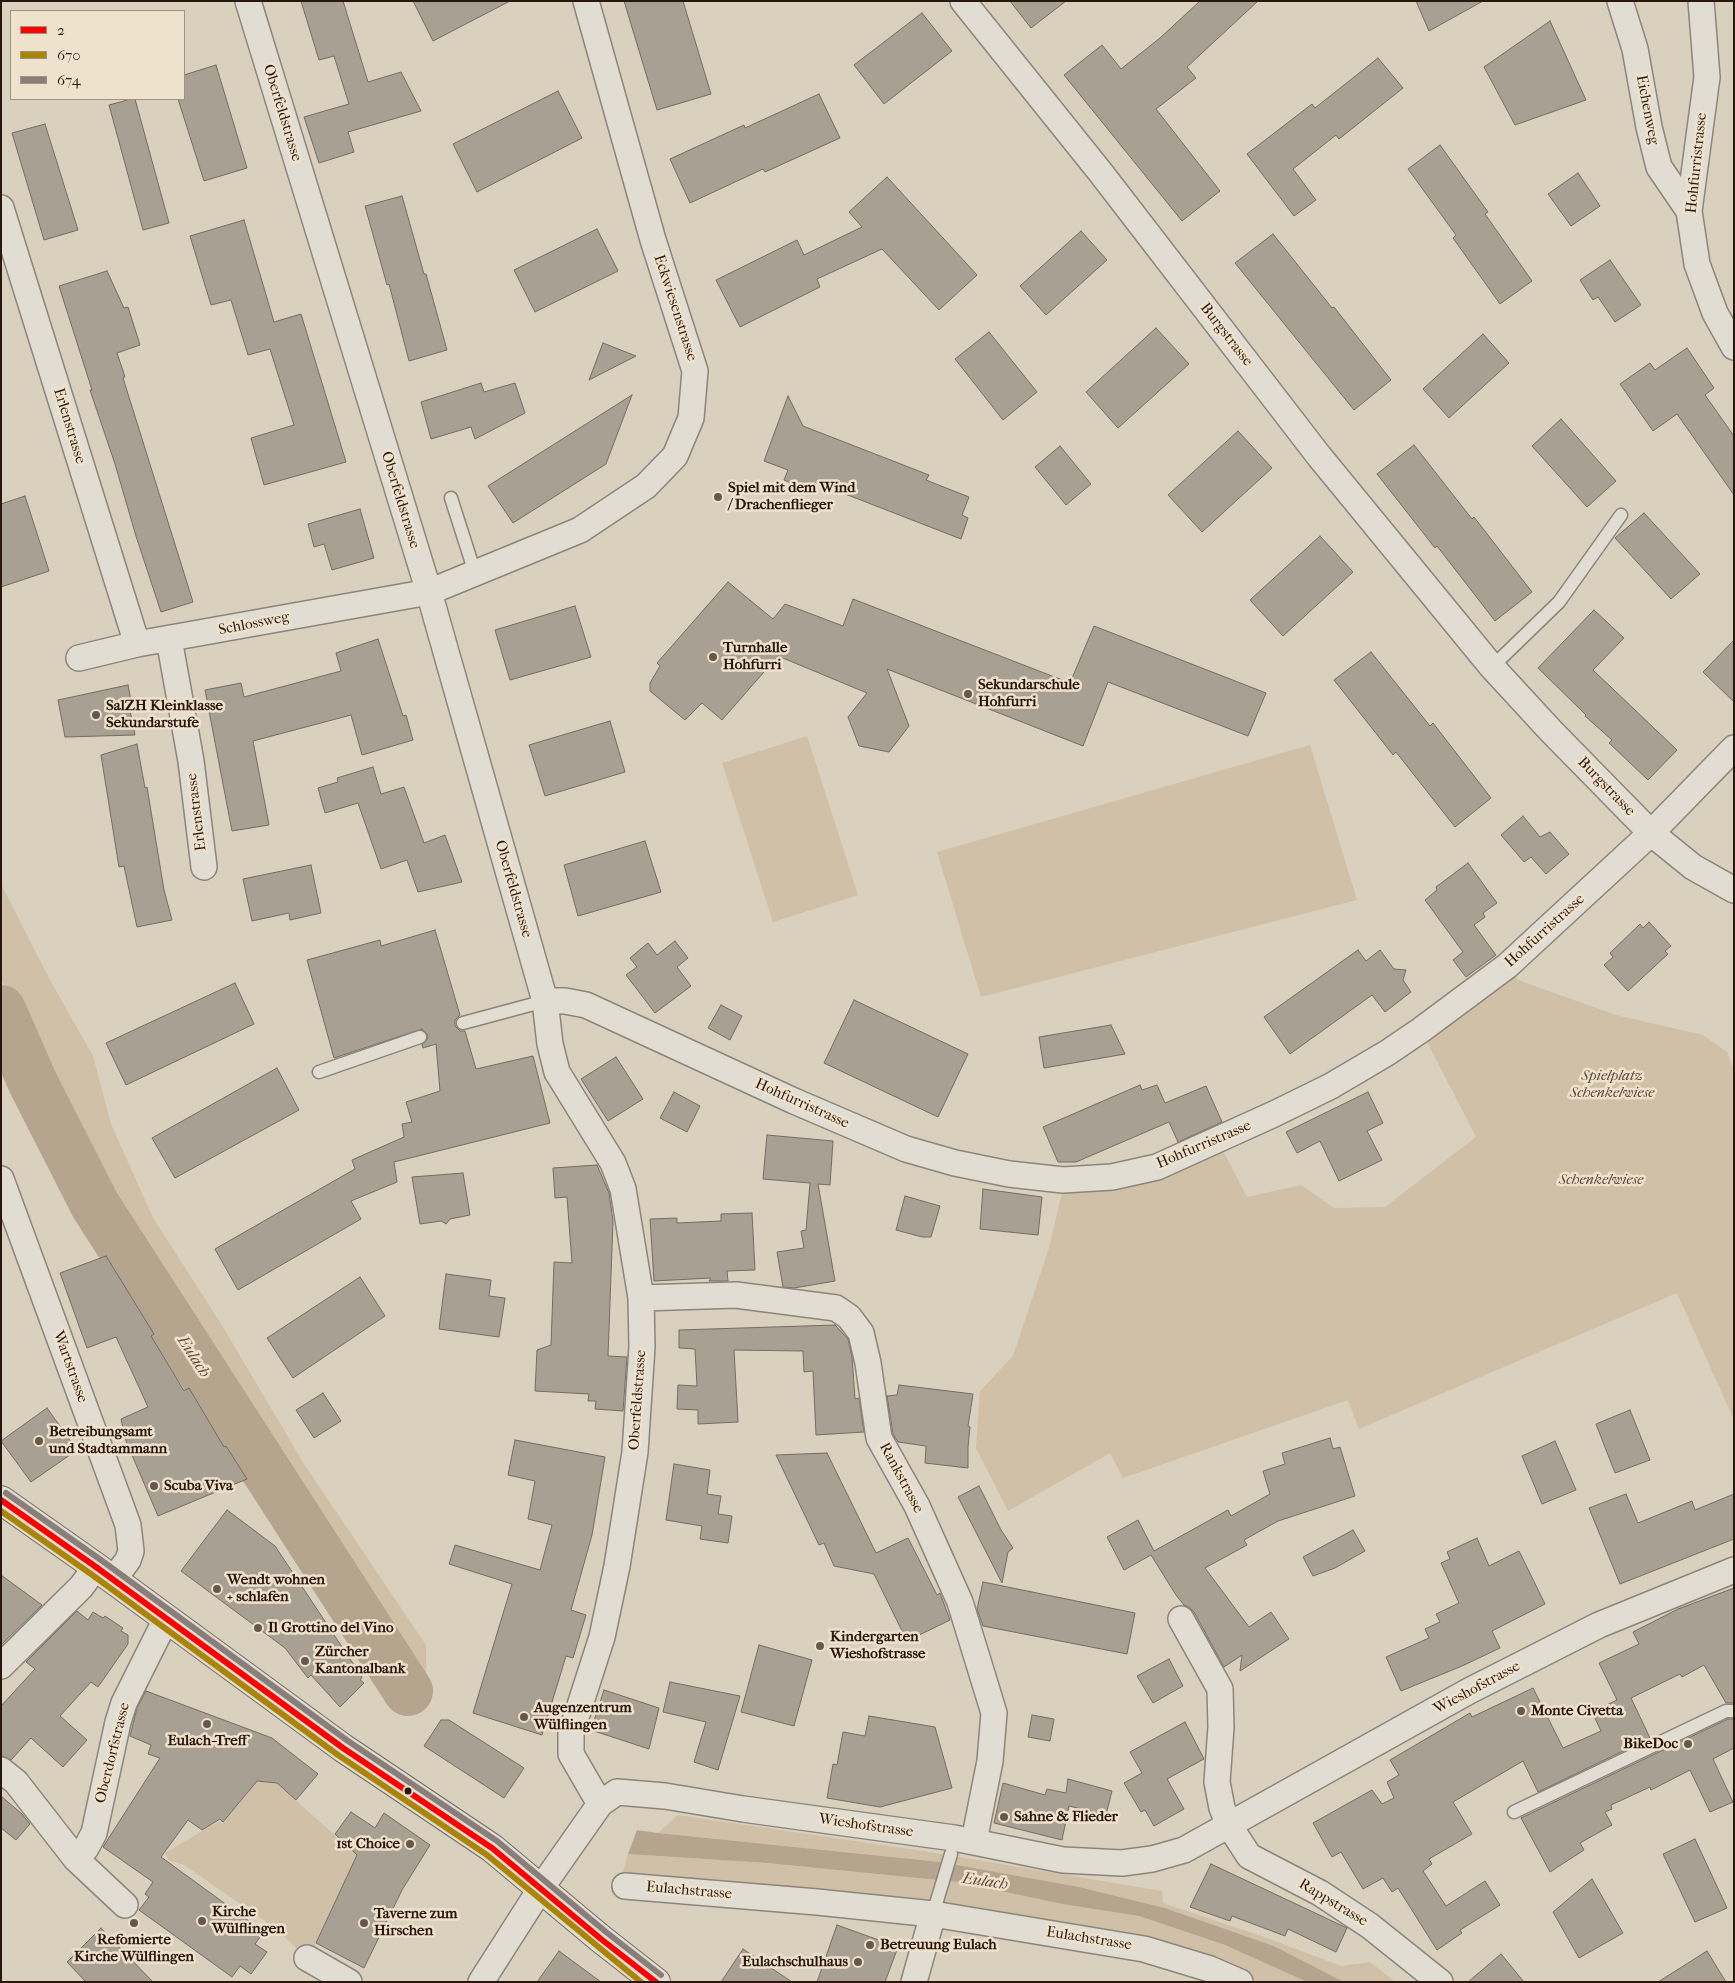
<!DOCTYPE html>
<html>
<head>
<meta charset="utf-8">
<style>
	body { margin:0 }
	#map { position:relative; width:1735px; height:1983px; overflow:hidden; background:#dad0be; font-family:"IM FELL French Canon",serif }
	canvas { display:block }
	.frame { position:absolute; inset:0; border:2px solid #29170e; pointer-events:none }
	.legend { position:absolute; left:10px; top:10px; width:175px; height:90px; box-sizing:border-box; background:#efe2cc; border:1px solid #a09180; margin:0; padding:6px 9px; list-style:none; font-size:15px; color:#29170e }
	.legend li { display:flex; align-items:center; gap:10px; height:25px }
	.legend b { width:25px; border:1px solid #a09180 }
</style>
</head>
<body>
<div id="map">
<canvas width="1735" height="1983"></canvas>
<div class="frame"></div>
<ul class="legend">
<li><b style="height:6px;background:#f00"></b>2</li>
<li><b style="height:6px;background:#a98406"></b>670</li>
<li><b style="height:6px;background:#897f7a"></b>674</li>
</ul>
</div>
<script>
const context = document.querySelector('canvas').getContext('2d');
context.lineJoin = 'round';
function fillPath(path, color) {
  context.fillStyle = color;
  context.fill(path, 'evenodd');
}
function poly(rows) {
  const path = new Path2D();
  for (const r of rows) {
    path.moveTo(r[0], r[1]);
    for (let i = 2; i < r.length; i += 2) path.lineTo(r[i], r[i + 1]);
  }
  return path;
}
function stroke(path, color, width, dash) {
  context.strokeStyle = color;
  context.lineWidth = width;
  context.lineCap = dash ? 'butt' : 'round';
  context.setLineDash(dash || []);
  context.stroke(path);
}
function drawText(font, color, halo, rows, align = 'center') {
  context.font = font + ' "IM FELL French Canon",serif';
  context.lineWidth = 5;
  context.setLineDash([]);
  context.textBaseline = 'middle';
  context.strokeStyle = halo;
  context.fillStyle = color;
  for (const [text, x, y, turn = 0] of rows) {
    context.save();
    context.translate(x, y);
    context.rotate((+turn || 0) * Math.PI / 180);
    context.textAlign = isNaN(turn) ? turn : align;
    if (halo) context.strokeText(text, 0, 0);
    context.fillText(text, 0, 0);
    context.restore();
  }
}
const green = poly([
	[807,736,858,895,773,922,722,763],
	[1310,745,1357,900,981,997,937,852],
	[1,884,50,980,93,1056,111,1124,153,1218,220,1322,304,1464,426,1645,426,1675,415,1684,287,1486,88,1166,1,979],
	[1507,966,1518,980,1616,1015,1703,1035,1727,1052,1734,1071,1734,1420,1677,1293,1359,1429,1348,1400,1123,1478,1110,1453,1008,1511,976,1448,980,1391,1013,1356,1049,1248,1061,1197,1063,1180,1218,1141,1247,1197,1301,1185,1334,1208,1385,1207,1476,1137,1421,1030],
	[273,1780,357,1855,316,1943,307,1958,275,1928,184,1865,169,1860,165,1853,221,1820,224,1822,256,1781,271,1783],
	[678,1815,923,1851,1162,1891,1163,1903,1270,1939,1341,1966,1370,1962,1395,1982,1344,1982,1274,1946,1165,1908,1079,1887,941,1862,658,1833],
	[628,1854,767,1863,958,1882,1062,1904,1139,1916,1225,1945,1307,1982,1258,1982,1194,1954,621,1879]
]);
const water = poly([
	[637,1830,658,1833,941,1862,1079,1887,1165,1908,1274,1946,1344,1982,1307,1982,1225,1945,1139,1916,1062,1904,958,1882,767,1863,628,1854]
]);
const river = poly([
	[1,1010,33,1083,95,1205,408,1691]
]);
const building = poly([
	[301,1,343,1,368,82,401,72,421,111,348,132,354,152,319,163,304,117,349,104,334,56,319,60,301,1],
	[413,1,510,1,433,41,413,1],
	[624,1,683,1,711,94,657,110,624,1],
	[1010,1,1066,1,1031,28,1010,1],
	[1200,1,1258,1,1187,67,1196,78,1156,109,1220,191,1182,221,1064,75,1102,45,1121,69,1160,38,1200,1],
	[1416,1,1483,1,1429,31,1416,1],
	[922,13,952,51,884,104,854,65,922,13],
	[1550,21,1586,100,1515,125,1484,67,1550,21],
	[1378,58,1403,88,1339,139,1336,135,1293,169,1316,200,1294,216,1247,154,1312,104,1315,108,1378,58],
	[216,65,247,168,204,181,178,99,184,99,184,75,216,65],
	[558,91,582,138,477,192,453,144,558,91],
	[819,94,840,138,765,172,763,169,690,203,670,159,744,125,745,128,819,94],
	[131,99,135,99,169,223,143,230,109,105,131,99],
	[45,124,78,230,44,240,12,133,45,124],
	[1440,145,1488,212,1485,214,1532,281,1500,304,1453,238,1456,235,1408,169,1440,145],
	[1578,173,1600,206,1571,226,1548,194,1578,173],
	[887,177,977,275,939,310,882,249,817,279,820,287,740,327,716,280,797,240,804,255,862,227,849,212,887,177],
	[402,196,424,274,426,274,447,350,409,361,389,284,387,285,365,206,402,196],
	[244,220,274,322,301,314,346,462,264,485,251,438,294,425,270,349,248,355,231,300,211,305,190,236,244,220],
	[597,229,618,271,535,312,514,270,597,229],
	[1081,231,1107,260,1046,315,1020,286,1081,231],
	[1273,234,1332,308,1334,307,1391,380,1354,410,1235,263,1273,234],
	[1610,260,1641,305,1615,322,1598,297,1593,300,1580,280,1610,260],
	[107,271,124,308,128,307,140,345,117,353,125,377,123,378,193,602,161,612,136,536,115,464,90,390,92,390,59,286,107,271],
	[1156,328,1189,364,1118,428,1086,392,1156,328],
	[989,332,1037,392,1003,420,955,359,989,332],
	[1483,334,1509,363,1449,418,1423,389,1483,334],
	[603,343,636,356,589,380,603,343],
	[1687,348,1714,388,1705,395,1734,436,1734,495,1677,414,1653,431,1620,384,1650,363,1655,370,1687,348],
	[481,383,484,392,515,383,525,413,475,439,471,427,431,439,421,402,481,383],
	[632,395,606,464,513,523,488,486,632,395],
	[788,396,803,426,929,475,926,480,969,497,962,515,968,518,961,539,817,483,813,492,784,480,788,470,764,461,788,396],
	[1561,419,1616,481,1587,507,1532,446,1561,419],
	[1238,431,1272,468,1202,532,1168,495,1238,431],
	[1414,445,1472,519,1474,517,1532,592,1495,621,1437,546,1435,548,1377,474,1414,445],
	[1060,446,1091,484,1066,505,1035,467,1060,446],
	[25,496,49,571,1,587,1,504,25,496],
	[360,509,374,558,332,570,324,544,314,547,308,524,360,509],
	[1644,513,1700,574,1671,599,1615,538,1644,513],
	[1320,536,1353,572,1283,636,1250,600,1320,536],
	[728,582,773,619,785,604,843,626,853,599,1070,683,1094,626,1266,693,1248,736,1108,682,1083,746,887,669,909,726,889,752,859,746,848,717,867,693,778,656,722,720,702,703,685,720,650,691,650,683,660,666,657,663,728,582],
	[575,606,591,657,510,680,495,630,575,606],
	[1594,610,1624,638,1593,670,1677,750,1648,780,1609,743,1612,740,1585,716,1586,715,1538,668,1594,610],
	[378,639,403,716,406,715,413,740,362,755,351,715,253,741,269,825,232,831,205,690,241,683,244,697,341,671,336,653,378,639],
	[1734,640,1734,702,1703,672,1734,640],
	[1371,652,1430,726,1433,723,1491,798,1455,827,1396,752,1393,755,1334,680,1371,652],
	[128,685,132,706,129,706,135,735,65,737,58,700,128,685],
	[610,721,625,772,545,796,529,745,610,721],
	[137,744,145,788,147,787,164,890,172,920,137,927,124,866,119,867,101,755,137,744],
	[373,767,381,794,404,787,424,843,445,835,462,882,418,892,407,860,381,869,358,803,325,813,318,788,338,782,337,778,373,767],
	[1523,816,1540,837,1550,832,1569,854,1546,874,1531,857,1524,862,1501,835,1523,816],
	[645,841,661,892,578,916,564,865,645,841],
	[1468,863,1497,903,1483,913,1485,917,1474,925,1496,955,1466,977,1453,960,1463,952,1425,900,1437,890,1436,887,1468,863],
	[311,865,321,913,290,920,289,913,252,921,243,879,311,865],
	[1649,922,1671,946,1665,951,1668,954,1628,991,1604,965,1613,957,1610,953,1640,924,1643,928,1649,922],
	[435,930,460,1015,455,1020,455,1026,460,1031,465,1031,476,1069,533,1056,550,1123,394,1162,397,1182,351,1201,361,1219,238,1290,215,1249,355,1169,352,1160,404,1137,402,1124,412,1122,406,1102,440,1091,436,1044,423,1048,422,1045,428,1038,427,1034,422,1029,334,1058,307,960,380,940,381,946,435,930],
	[675,941,688,958,677,967,691,986,655,1013,626,975,637,967,630,958,648,943,657,955,675,941],
	[1358,950,1366,961,1380,950,1394,969,1406,970,1403,980,1411,992,1385,1012,1372,995,1290,1054,1264,1017,1358,950],
	[235,983,254,1024,126,1085,106,1043,235,983],
	[854,1000,968,1054,938,1117,824,1063,854,1000],
	[721,1005,742,1016,730,1040,708,1028,721,1005],
	[1111,1025,1125,1054,1044,1068,1039,1037,1111,1025],
	[616,1057,643,1099,608,1121,581,1079,616,1057],
	[277,1068,299,1110,175,1178,152,1138,277,1068],
	[1140,1085,1142,1090,1157,1085,1165,1103,1206,1086,1222,1122,1178,1142,1169,1122,1076,1162,1058,1162,1043,1127,1140,1085],
	[674,1092,700,1106,687,1132,660,1118,674,1092],
	[1368,1092,1383,1123,1367,1131,1382,1160,1339,1181,1320,1141,1297,1153,1286,1132,1368,1092],
	[767,1135,833,1141,830,1185,818,1184,835,1281,794,1288,783,1287,777,1252,804,1248,801,1231,806,1230,810,1183,763,1179,767,1135],
	[597,1165,609,1193,613,1221,608,1356,627,1357,623,1411,595,1409,596,1401,588,1401,589,1394,535,1391,537,1350,551,1345,554,1262,572,1263,567,1197,555,1198,553,1168,597,1165],
	[463,1173,470,1215,450,1219,446,1224,441,1221,420,1224,412,1177,463,1173],
	[983,1189,1042,1197,1038,1235,980,1229,983,1189],
	[905,1196,940,1206,931,1237,922,1237,896,1230,905,1196],
	[752,1213,755,1270,727,1271,728,1281,709,1281,711,1278,654,1281,650,1219,677,1218,677,1223,721,1221,721,1214,752,1213],
	[106,1256,154,1334,151,1336,184,1391,189,1388,224,1447,226,1446,247,1479,158,1516,126,1441,121,1419,148,1407,116,1337,87,1348,60,1273,106,1256],
	[446,1274,491,1280,489,1296,505,1298,499,1337,439,1329,446,1274],
	[360,1277,385,1316,293,1378,267,1338,360,1277],
	[835,1325,848,1339,852,1357,855,1399,859,1398,864,1432,816,1435,813,1371,804,1372,803,1351,734,1350,738,1422,698,1424,698,1410,677,1409,678,1385,697,1386,695,1349,679,1348,679,1330,835,1325],
	[899,1385,973,1394,968,1426,970,1427,968,1447,968,1468,925,1463,926,1446,898,1442,893,1434,887,1396,897,1395,899,1385],
	[323,1393,341,1421,314,1438,296,1410,323,1393],
	[47,1408,77,1450,31,1482,1,1441,47,1408],
	[1630,1410,1650,1460,1615,1473,1596,1424,1630,1410],
	[1330,1438,1333,1449,1340,1447,1355,1496,1278,1521,1244,1540,1247,1545,1205,1568,1249,1627,1271,1612,1289,1639,1240,1671,1242,1655,1224,1667,1194,1612,1189,1607,1184,1605,1176,1595,1151,1555,1124,1570,1107,1537,1138,1520,1154,1551,1228,1510,1231,1516,1270,1494,1263,1471,1285,1464,1282,1453,1330,1438],
	[515,1440,605,1457,592,1535,571,1610,586,1615,573,1658,566,1656,542,1735,473,1713,512,1584,449,1564,455,1545,540,1570,552,1525,528,1519,535,1481,508,1475,515,1440],
	[1555,1441,1576,1490,1542,1504,1522,1456,1555,1441],
	[827,1453,876,1553,908,1538,937,1595,940,1593,950,1620,907,1641,874,1574,834,1566,824,1543,819,1545,776,1455,827,1453],
	[674,1464,710,1470,707,1494,721,1496,718,1514,732,1516,728,1543,700,1539,702,1526,666,1520,674,1464],
	[979,1486,1001,1530,1013,1548,1008,1552,1002,1583,958,1497,979,1486],
	[1626,1494,1638,1523,1692,1501,1695,1510,1734,1494,1734,1539,1620,1584,1589,1508,1626,1494],
	[227,1510,275,1546,362,1677,360,1680,364,1683,340,1707,311,1675,308,1678,285,1648,181,1571,227,1510],
	[1353,1530,1365,1551,1335,1568,1313,1576,1303,1557,1353,1530],
	[1477,1538,1489,1566,1519,1551,1545,1604,1492,1631,1500,1648,1462,1666,1401,1691,1386,1657,1429,1638,1425,1629,1440,1622,1436,1614,1459,1603,1441,1563,1450,1559,1447,1552,1477,1538],
	[1,1575,42,1605,2,1644,1,1643,1,1575],
	[983,1582,1135,1613,1127,1654,983,1626,977,1609,983,1582],
	[1734,1588,1734,1703,1726,1703,1704,1665,1682,1677,1680,1674,1631,1698,1650,1738,1538,1792,1523,1761,1453,1802,1472,1834,1429,1859,1432,1864,1423,1871,1446,1906,1485,1881,1500,1905,1460,1930,1462,1933,1437,1950,1398,1888,1392,1892,1383,1878,1363,1889,1341,1852,1332,1857,1313,1823,1372,1790,1382,1804,1394,1798,1387,1782,1399,1775,1390,1760,1470,1713,1472,1717,1533,1688,1563,1748,1601,1731,1592,1712,1617,1700,1599,1663,1639,1644,1633,1632,1678,1609,1734,1588],
	[77,1611,88,1620,93,1612,103,1618,105,1616,123,1628,121,1631,128,1635,128,1644,98,1687,91,1682,60,1716,87,1740,63,1767,31,1738,11,1760,1,1756,1,1706,35,1669,26,1662,77,1611],
	[759,1645,812,1660,794,1726,741,1712,759,1645],
	[1169,1659,1183,1686,1153,1703,1137,1676,1169,1659],
	[670,1682,740,1696,718,1770,694,1762,706,1722,663,1712,670,1682],
	[604,1690,659,1708,649,1749,591,1730,604,1690],
	[146,1691,272,1738,318,1774,296,1800,277,1783,257,1781,223,1822,220,1819,202,1830,188,1820,161,1857,264,1932,255,1944,267,1952,251,1974,240,1966,232,1977,139,1910,149,1897,145,1894,153,1882,103,1847,160,1758,148,1754,151,1745,130,1736,137,1708,146,1691],
	[1032,1715,1054,1719,1050,1741,1028,1737,1032,1715],
	[869,1716,935,1727,952,1788,880,1807,827,1798,833,1764,837,1765,843,1732,865,1736,869,1716],
	[1728,1719,1734,1719,1734,1748,1713,1759,1733,1802,1710,1812,1690,1770,1651,1790,1650,1787,1611,1805,1612,1809,1605,1812,1612,1825,1580,1843,1584,1850,1550,1872,1521,1818,1728,1719],
	[441,1720,449,1720,524,1768,504,1798,424,1746,441,1720],
	[1185,1722,1204,1759,1167,1779,1184,1809,1154,1826,1145,1810,1141,1812,1124,1783,1142,1773,1130,1752,1185,1722],
	[1068,1779,1112,1791,1106,1815,1069,1806,1062,1840,994,1823,1003,1783,1045,1795,1047,1789,1066,1793,1068,1779],
	[1,1796,22,1814,30,1824,16,1840,1,1828,1,1796],
	[351,1812,375,1828,384,1813,430,1845,402,1890,364,1968,316,1943,357,1855,335,1834,351,1812],
	[1695,1839,1727,1908,1695,1922,1663,1854,1695,1839],
	[1211,1864,1347,1928,1336,1952,1288,1929,1285,1936,1232,1916,1230,1921,1190,1907,1211,1864],
	[1592,1879,1623,1933,1579,1958,1553,1912,1592,1879],
	[837,1925,898,1947,885,1982,817,1982,837,1925],
	[101,1928,124,1952,153,1982,86,1982,67,1962,101,1928],
	[743,1949,792,1982,721,1982,743,1949],
	[559,1951,601,1982,537,1982,559,1951],
	[1707,1951,1726,1982,1658,1982,1707,1951],
	[1501,1954,1524,1982,1468,1982,1501,1954]
]);
const lane = poly([
	[451,498,475,573],
	[1492,667,1559,602,1621,515],
	[463,1023,545,1001],
	[319,1072,420,1037],
	[1514,1812,1726,1711,1734,1711],
	[933,1914,951,1854]
]);
const street = poly([
	[248,1,429,592,545,1001,550,1044,557,1072,613,1163,623,1189,641,1298,642,1347,635,1452,617,1566,602,1637,571,1733,571,1754,600,1804],
	[963,1,1101,173,1319,456,1492,667,1551,731,1651,833,1693,867,1734,890],
	[1620,1,1635,49,1649,127,1659,167,1689,211],
	[1701,1,1707,77,1689,211,1697,264,1715,313,1734,347],
	[1,208,137,644],
	[169,639,191,761,204,867],
	[79,658,137,644,429,592,580,530,646,486,675,456,691,418,695,371,653,240,586,1],
	[545,1001,565,1001,586,1005,794,1101,906,1149,955,1163,1009,1174,1063,1180,1112,1177,1157,1167,1274,1114,1331,1086,1387,1053,1421,1030,1507,966,1651,833,1734,748],
	[1,1179,128,1525,131,1551,128,1560,113,1580],
	[641,1298,736,1295,836,1308,849,1317,861,1333,868,1363,879,1438,917,1506,960,1602,994,1713,990,1761,974,1841],
	[1181,1619,1220,1689,1221,1727,1217,1782,1222,1808,1229,1825,1249,1856,1320,1893,1370,1926,1440,1982],
	[1,1666,81,1587,96,1567],
	[1,1770,16,1782,76,1859,125,1905],
	[76,1859,86,1848,94,1833,118,1722,124,1703,166,1619],
	[625,1886,817,1902,933,1914,1144,1949,1210,1969,1240,1982],
	[307,1958,349,1982],
	[481,1982,541,1888,600,1804,617,1792,665,1796,743,1809,954,1838,1063,1860,1122,1863,1152,1859,1184,1850,1469,1691,1599,1625,1734,1570],
	[914,1982,933,1914]
]);
const secondary = poly([
	[1,1500,96,1567,343,1748,492,1848,601,1939,656,1982]
]);
const bus1 = poly([
	[1,1500,96,1567,343,1748,492,1848,601,1939,656,1982]
]);
const bus2 = poly([
	[1,1511,91,1574,338,1755,487,1855,641,1982]
]);
const bus3 = poly([
	[6,1493,101,1560,348,1741,497,1841,606,1932,661,1975]
]);
const markers = [
	[718,497,5,"#67584c"],
	[713,657,5,"#67584c"],
	[968,694,5,"#67584c"],
	[96,715,5,"#67584c"],
	[39,1441,5,"#67584c"],
	[154,1486,5,"#67584c"],
	[217,1589,5,"#67584c"],
	[258,1628,5,"#67584c"],
	[820,1646,5,"#67584c"],
	[305,1661,5,"#67584c"],
	[1521,1711,5,"#67584c"],
	[524,1717,5,"#67584c"],
	[207,1724,5,"#67584c"],
	[1688,1744,5,"#67584c"],
	[408,1791,4.5,"#29170e"],
	[1004,1817,5,"#67584c"],
	[410,1844,5,"#67584c"],
	[202,1921,5,"#67584c"],
	[134,1923,5,"#67584c"],
	[364,1923,5,"#67584c"],
	[870,1945,5,"#67584c"],
	[858,1962,5,"#67584c"]
];
const streetNames = [
	["Eichenweg",1647,110,79],
	["Oberfeldstrasse",282,113,73],
	["Hohfurristrasse",1697,163,-84],
	["Eckwiesenstrasse",675,308,72],
	["Burgstrasse",1226,335,52],
	["Erlenstrasse",69,426,73],
	["Oberfeldstrasse",400,500,73],
	["Schlossweg",254,624,-11],
	["Burgstrasse",1606,787,46],
	["Erlenstrasse",197,812,-97],
	["Oberfeldstrasse",513,889,74],
	["Hohfurristrasse",1545,931,-42],
	["Hohfurristrasse",802,1104,24],
	["Hohfurristrasse",1204,1145,-23],
	["Wartstrasse",70,1367,70],
	["Oberfeldstrasse",638,1400,-86],
	["Rankstrasse",901,1478,62],
	["Wieshofstrasse",1477,1688,-28],
	["Oberdorfstrasse",113,1753,-76],
	["Wieshofstrasse",866,1826,8],
	["Eulachstrasse",689,1891,5],
	["Rappstrasse",1333,1903,31],
	["Eulachstrasse",1089,1939,9]
];
const poiNames = [
	["Spiel mit dem Wind",728,488],
	["/ Drachenflieger",728,505],
	["Turnhalle",723,648],
	["Hohfurri",723,665],
	["Sekundarschule",978,685],
	["Hohfurri",978,702],
	["SalZH Kleinklasse",106,706],
	["Sekundarstufe",106,723],
	["Betreibungsamt",49,1432],
	["und Stadtammann",49,1449],
	["Scuba Viva",164,1486],
	["Wendt wohnen",227,1580],
	["+ schlafen",227,1597],
	["Il Grottino del Vino",268,1628],
	["Kindergarten",830,1637],
	["Wieshofstrasse",830,1654],
	["Zürcher",315,1652],
	["Kantonalbank",315,1669],
	["Augenzentrum",534,1708],
	["Wülflingen",534,1725],
	["Monte Civetta",1531,1711],
	["Eulach-Treff",207,1741,"center"],
	["BikeDoc",1678,1744,"right"],
	["Sahne & Flieder",1014,1817],
	["1st Choice",400,1844,"right"],
	["Kirche",212,1912],
	["Wülflingen",212,1929],
	["Taverne zum",374,1914],
	["Hirschen",374,1931],
	["Refomierte",134,1940,"center"],
	["Kirche Wülflingen",134,1957,"center"],
	["Betreuung Eulach",880,1945],
	["Eulachschulhaus",848,1962,"right"]
];
const parkNames = [
	["Spielplatz",1612,1076],
	["Schenkelwiese",1612,1093],
	["Schenkelwiese",1601,1180]
];
const waterNames = [
	["Eulach",193,1357,57],
	["Eulach",985,1882,8]
];
fillPath(green, '#d0c0a7');
fillPath(water, '#b6a58e');
stroke(river, '#b6a58e', 50);
fillPath(building, '#a8a093');
stroke(building, '#746c62', 1);
stroke(lane, '#8c857a', 15);
stroke(street, '#8c857a', 28);
stroke(secondary, '#746c62', 30);
stroke(lane, '#e2ddd3', 12);
stroke(street, '#e2ddd3', 25);
stroke(secondary, '#e2ddd3', 28);
stroke(bus1, '#f00', 6);
stroke(bus2, '#a98406', 6);
stroke(bus3, '#897f7a', 6);
for (const [x, y, r, color] of markers) {
  const dot = new Path2D();
  dot.arc(x, y, r, 0, 2 * Math.PI);
  context.fillStyle = color;
  context.fill(dot);
  stroke(dot, '#efe2cc', 2);
}
drawText('15px', '#29170e', '#efe2cc', streetNames);
drawText('bold 15px', '#29170e', '#efe2cc', poiNames, 'left');
drawText('italic 15px', '#584636', '#efe2cc', parkNames);
drawText('italic 16px', '#5b4939', '#efe2cc', waterNames);
</script>
</body>
</html>
